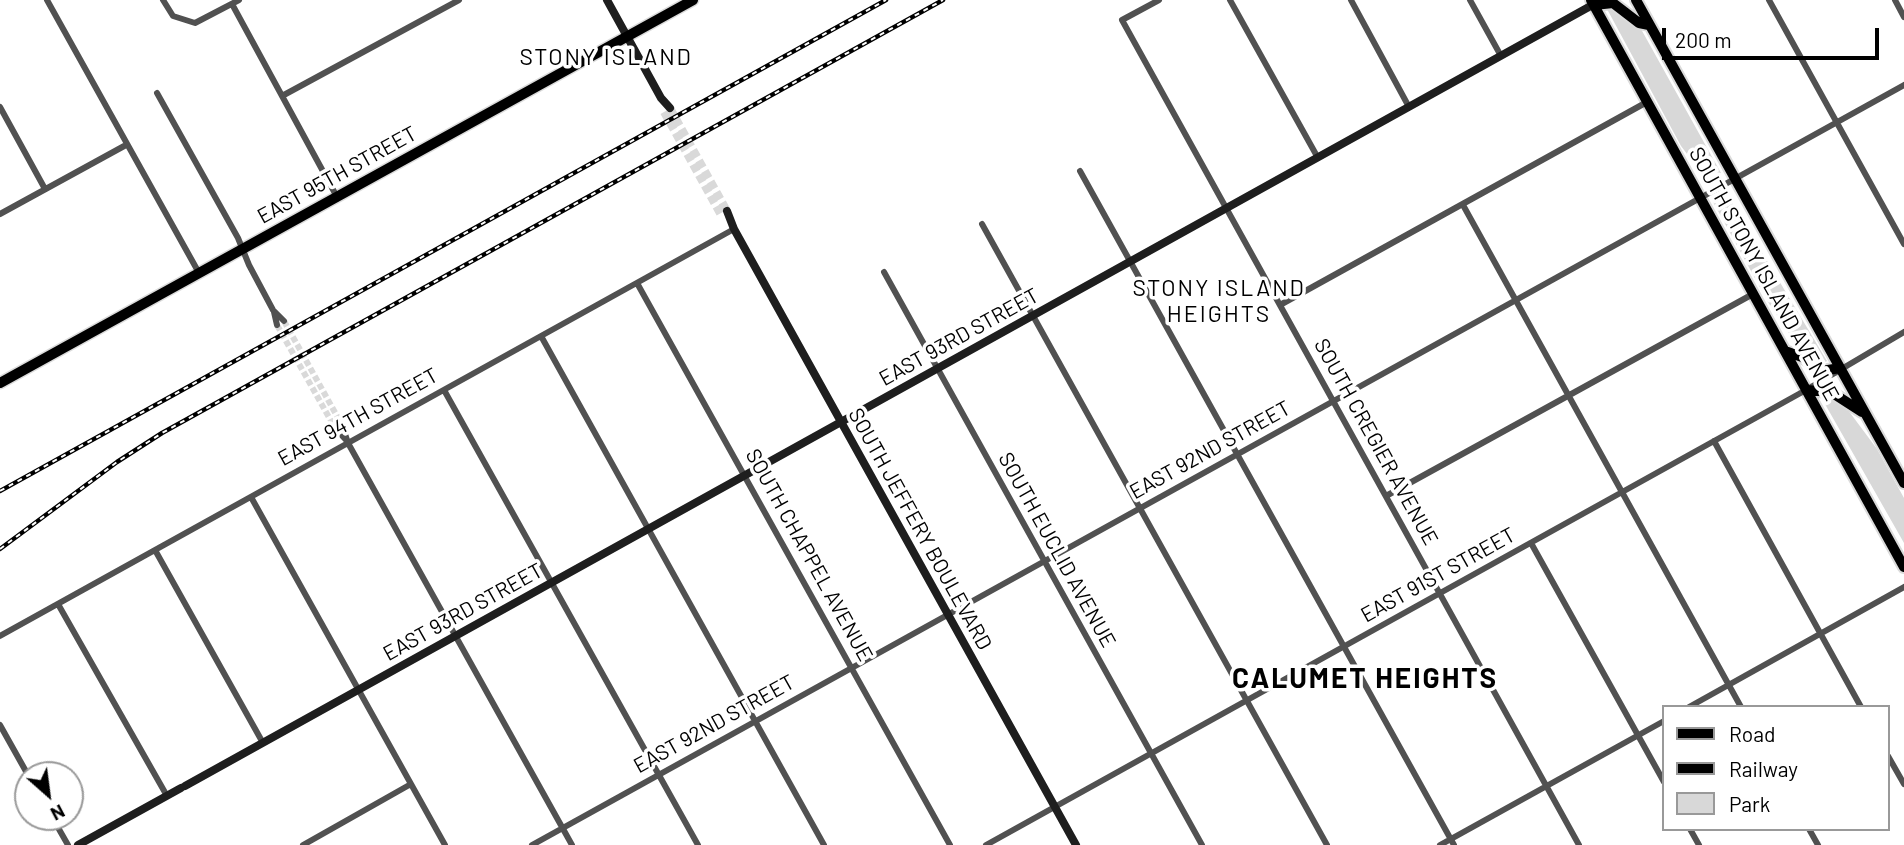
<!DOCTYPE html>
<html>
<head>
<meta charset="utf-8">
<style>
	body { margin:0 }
	#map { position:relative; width:1904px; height:845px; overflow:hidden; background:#fff; font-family:Barlow,sans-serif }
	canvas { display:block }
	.legend { position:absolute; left:1662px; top:705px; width:228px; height:126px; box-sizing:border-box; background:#fff; border:2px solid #999; margin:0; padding:9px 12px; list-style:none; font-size:21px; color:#000 }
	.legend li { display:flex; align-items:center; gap:14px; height:35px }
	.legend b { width:35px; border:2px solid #999 }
	.north { position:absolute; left:14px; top:761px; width:70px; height:70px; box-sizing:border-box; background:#fff; border:2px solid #999; border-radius:50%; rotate:152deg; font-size:19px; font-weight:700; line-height:28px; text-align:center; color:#000 }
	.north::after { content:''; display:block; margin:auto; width:24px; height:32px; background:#000; clip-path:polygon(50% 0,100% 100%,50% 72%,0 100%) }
	.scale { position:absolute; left:1662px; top:28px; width:217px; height:32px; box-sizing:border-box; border:4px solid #000; border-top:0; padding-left:9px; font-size:21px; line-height:24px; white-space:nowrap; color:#000; -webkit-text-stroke:5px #fff; paint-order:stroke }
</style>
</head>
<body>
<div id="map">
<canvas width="1904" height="845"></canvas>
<ul class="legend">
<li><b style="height:9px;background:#000"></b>Road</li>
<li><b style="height:9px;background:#000"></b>Railway</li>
<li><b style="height:19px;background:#d8d8d8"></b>Park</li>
</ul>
<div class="north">N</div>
<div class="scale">200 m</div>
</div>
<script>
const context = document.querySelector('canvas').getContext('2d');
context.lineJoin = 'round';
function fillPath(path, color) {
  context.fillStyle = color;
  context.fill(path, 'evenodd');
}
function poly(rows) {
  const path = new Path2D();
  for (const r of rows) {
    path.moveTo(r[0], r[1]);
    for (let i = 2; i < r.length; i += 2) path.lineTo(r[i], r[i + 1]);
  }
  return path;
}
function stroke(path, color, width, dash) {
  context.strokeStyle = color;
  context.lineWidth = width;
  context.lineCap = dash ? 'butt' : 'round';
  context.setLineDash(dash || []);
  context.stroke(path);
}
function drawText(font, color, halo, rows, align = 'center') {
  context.font = font + ' Barlow,sans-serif';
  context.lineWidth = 7;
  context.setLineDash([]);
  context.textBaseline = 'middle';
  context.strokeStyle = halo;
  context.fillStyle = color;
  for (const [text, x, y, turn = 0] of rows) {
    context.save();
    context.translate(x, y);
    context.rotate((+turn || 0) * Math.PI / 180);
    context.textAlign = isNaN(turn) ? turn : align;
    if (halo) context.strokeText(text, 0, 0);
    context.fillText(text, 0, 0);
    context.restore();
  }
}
const green = poly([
	[1612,7,1641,29,1721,173,1706,179,1681,146,1607,9],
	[1726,192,1827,361,1822,364,1795,343,1768,302,1712,200],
	[1826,393,1845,406,1877,449,1904,498,1904,543,1821,397]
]);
const streetTunnel = poly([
	[284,321,342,425],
	[277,325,335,428]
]);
const secondaryTunnel = poly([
	[670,108,727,211],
	[664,112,721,215]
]);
const street = poly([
	[47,0,199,273],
	[163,0,173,16,195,23,239,0],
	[1159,0,1122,20,1579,845],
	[1230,0,1318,158],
	[1351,0,1409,107],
	[1470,0,1501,56],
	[1769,0,1904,244],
	[1895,0,1904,17],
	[232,4,337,197],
	[157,93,238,238,249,265,273,310,284,321],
	[282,96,459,0],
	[0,107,45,189],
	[1080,171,1454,845],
	[1463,205,1741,707],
	[0,214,126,145],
	[982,224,1327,845],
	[884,272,1202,845],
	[637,283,950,845],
	[1280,305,1647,102],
	[274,312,277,325],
	[541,336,824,845],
	[444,390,698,845],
	[342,425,348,443,572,845],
	[335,428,347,441],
	[1714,441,1861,707],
	[1386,496,1753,294],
	[251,497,445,845],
	[1531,543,1664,782],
	[155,550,263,743],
	[58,604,167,796],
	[0,636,734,229],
	[1689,707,1904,587],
	[0,725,28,775],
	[1888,756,1904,784],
	[52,817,68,845],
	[1690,829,1699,845],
	[1809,829,1818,845],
	[303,845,411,784],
	[532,845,1904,85],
	[986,845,1806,390,1904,332],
	[1440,845,1664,721]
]);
const secondary = poly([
	[607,0,661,98,670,108],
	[727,211,734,229,1076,845],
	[185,786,1596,3],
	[78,845,181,788]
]);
const primary = poly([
	[0,383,693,0]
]);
const highway = poly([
	[1591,0,1904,567],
	[1636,0,1904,483],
	[1594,5,1613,3,1639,23,1649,25],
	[1785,351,1802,357,1822,371,1840,368],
	[1806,390,1831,392,1862,412]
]);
const rail = poly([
	[0,491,886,0],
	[0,549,117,462,162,433,943,0]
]);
const streetNames = [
	["EAST 95TH STREET",337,175,-29],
	["SOUTH STONY ISLAND AVENUE",1764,274,61],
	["EAST 93RD STREET",959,337,-29],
	["EAST 94TH STREET",358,417,-29],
	["SOUTH CREGIER AVENUE",1376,442,61],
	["EAST 92ND STREET",1210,450,-29],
	["SOUTH JEFFERY BOULEVARD",920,529,61],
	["SOUTH EUCLID AVENUE",1057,550,61],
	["SOUTH CHAPPEL AVENUE",809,555,61],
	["EAST 91ST STREET",1438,575,-29],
	["EAST 93RD STREET",463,612,-29],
	["EAST 92ND STREET",714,724,-29]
];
const neighbourhoodNames = [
	["STONY ISLAND",606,57],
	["STONY ISLAND",1219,288],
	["HEIGHTS",1219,314]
];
const districtNames = [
	["CALUMET HEIGHTS",1365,679]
];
fillPath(green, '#d8d8d8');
stroke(streetTunnel, '#d9d9d9', 6, [6, 3]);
stroke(secondaryTunnel, '#d9d9d9', 8, [8, 4]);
stroke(primary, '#dbdbdb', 13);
stroke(highway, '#dbdbdb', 14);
stroke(street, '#515151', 6);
stroke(secondary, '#1e1e1e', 8);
stroke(primary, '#000', 10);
stroke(highway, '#000', 10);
stroke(rail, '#000', 4.5);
stroke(rail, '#fff', 2, [5]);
drawText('21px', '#000', '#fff', streetNames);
context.letterSpacing = '2px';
drawText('23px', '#000', '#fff', neighbourhoodNames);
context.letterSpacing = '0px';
context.letterSpacing = '2px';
drawText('bold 28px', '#000', '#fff', districtNames);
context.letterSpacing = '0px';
</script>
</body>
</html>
